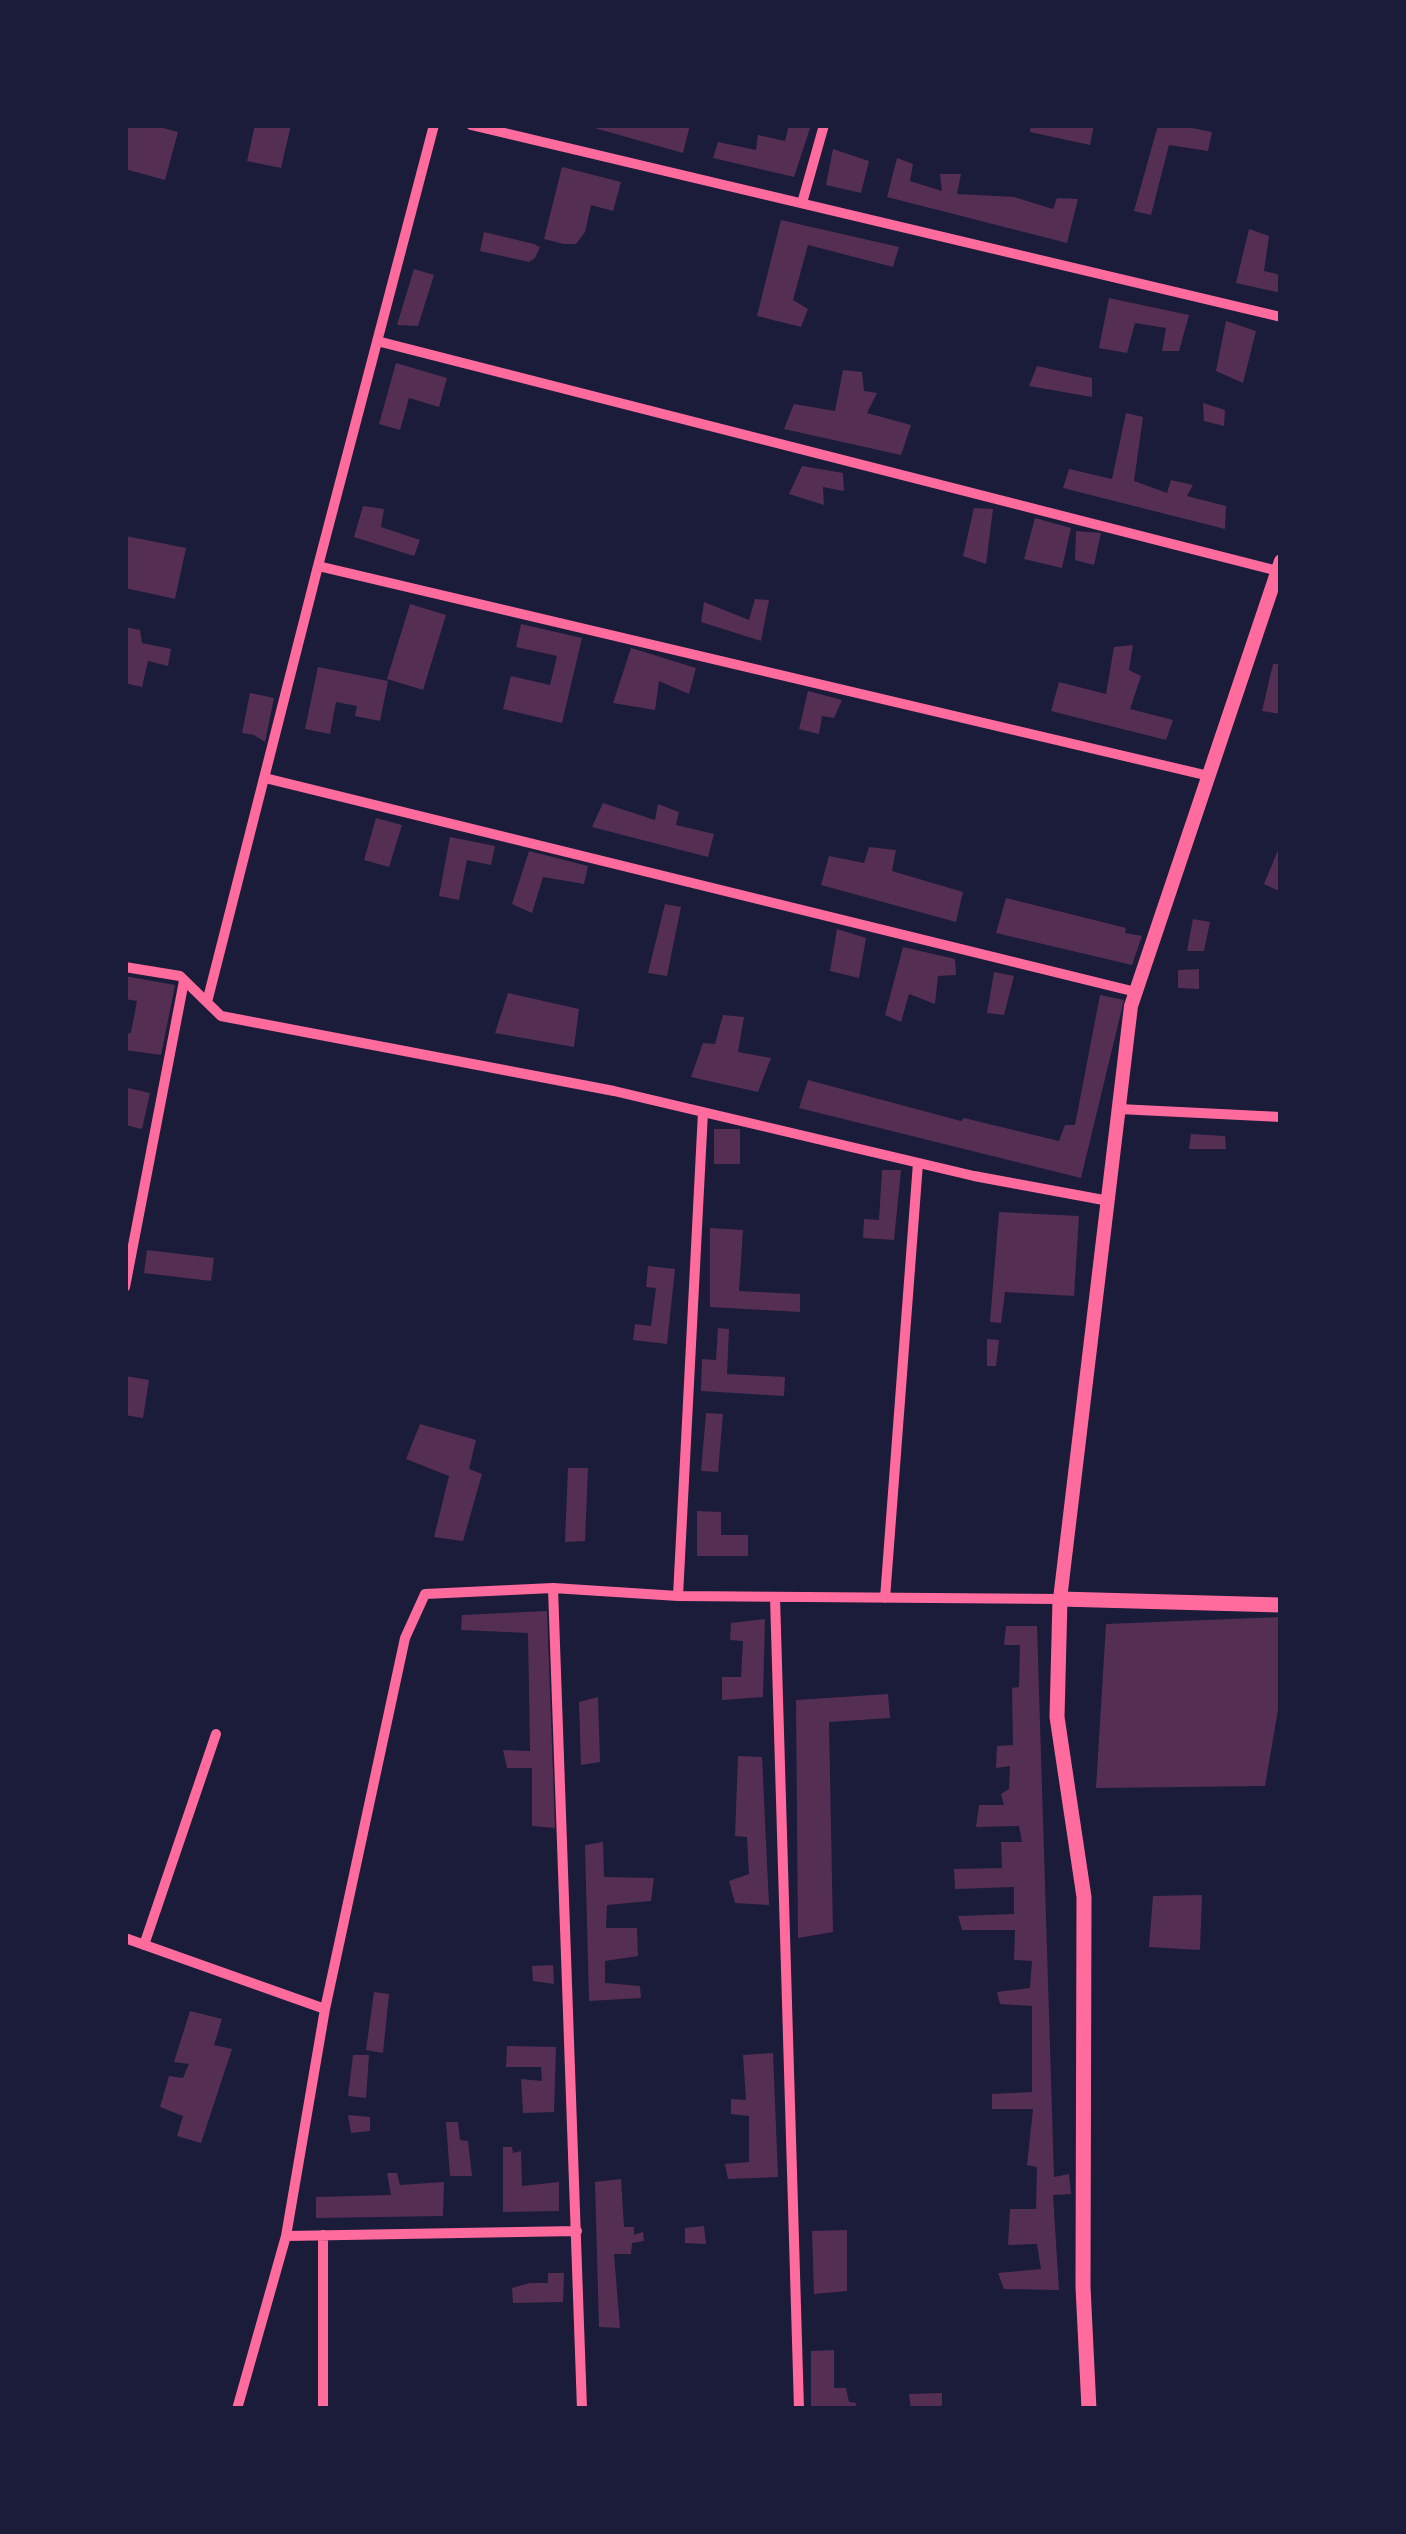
<!DOCTYPE html>
<html>
<head>
<meta charset="utf-8">
<style>
	body { margin:0 }
	#map { position:relative; width:1406px; height:2534px; overflow:hidden; background:#1b1b3a; font-family:"Fira Sans",sans-serif }
	canvas { display:block }
	.frame { position:absolute; inset:0; border:128px solid #1b1b3a; pointer-events:none }
</style>
</head>
<body>
<div id="map">
<canvas width="1406" height="2534"></canvas>
<div class="frame"></div>
</div>
<script>
const context = document.querySelector('canvas').getContext('2d');
context.lineJoin = 'round';
function fillPath(path, color) {
  context.fillStyle = color;
  context.fill(path, 'evenodd');
}
function poly(rows) {
  const path = new Path2D();
  for (const r of rows) {
    path.moveTo(r[0], r[1]);
    for (let i = 2; i < r.length; i += 2) path.lineTo(r[i], r[i + 1]);
  }
  return path;
}
function stroke(path, color, width, dash) {
  context.strokeStyle = color;
  context.lineWidth = width;
  context.lineCap = dash ? 'butt' : 'round';
  context.setLineDash(dash || []);
  context.stroke(path);
}
const building = poly([
	[125,125,152,125,178,132,165,180,125,169],
	[255,125,291,125,281,168,247,161],
	[584,125,690,125,683,153],
	[789,125,811,125,794,177,713,158,718,142,756,150,758,135,785,141],
	[1031,125,1094,125,1090,145,1030,132],
	[1158,125,1177,125,1212,132,1208,151,1169,145,1151,215,1134,211],
	[833,149,869,161,861,193,826,185],
	[897,158,913,164,910,181,942,191,940,174,961,174,957,194,1014,197,1053,209,1057,198,1078,199,1067,243,887,197],
	[562,167,621,182,613,211,591,205,585,232,576,244,564,244,544,239],
	[781,220,899,247,893,267,808,245,793,300,808,309,801,327,757,316],
	[1249,229,1269,236,1264,271,1281,275,1281,293,1236,283],
	[484,232,534,244,540,247,535,258,529,262,480,251],
	[414,269,434,275,418,326,397,325],
	[1109,298,1189,315,1179,351,1162,351,1166,328,1135,323,1127,353,1099,348],
	[1226,321,1256,331,1243,383,1216,371],
	[396,363,447,378,439,407,409,398,400,430,379,424],
	[1037,366,1092,378,1092,397,1029,386],
	[843,370,862,372,864,391,877,393,867,413,911,425,901,455,784,429,794,404,835,411],
	[1203,403,1225,410,1224,426,1204,421],
	[1126,413,1143,417,1134,481,1167,493,1171,480,1193,485,1187,496,1226,506,1225,529,1063,488,1069,469,1112,479],
	[802,466,843,473,844,491,823,487,824,505,789,494],
	[363,506,384,509,381,527,420,540,414,556,354,537],
	[974,508,993,509,986,564,963,556],
	[1035,518,1071,528,1062,568,1024,559],
	[1076,531,1101,533,1094,565,1075,560],
	[126,536,186,548,175,599,125,588],
	[755,599,769,600,761,641,701,622,704,602,749,620],
	[410,604,446,615,423,690,387,679],
	[521,624,582,638,562,723,503,709,511,676,550,685,557,656,516,647],
	[125,627,140,630,142,643,171,649,168,666,148,661,142,687,125,683],
	[1133,645,1129,670,1141,676,1130,709,1173,720,1166,740,1051,711,1059,682,1106,694,1114,647],
	[631,648,696,668,689,694,659,681,655,710,613,703],
	[1273,664,1281,664,1281,714,1262,711],
	[318,667,388,681,380,721,355,716,357,706,336,702,330,734,305,729],
	[808,691,842,700,834,718,822,716,819,734,799,729],
	[250,693,274,698,265,742,254,735,242,733],
	[603,803,655,820,658,804,679,812,676,825,714,834,708,857,592,827],
	[376,818,402,825,389,867,364,860],
	[450,837,495,846,491,865,467,860,459,900,439,896],
	[1281,843,1281,887,1279,891,1264,884],
	[869,847,896,850,892,871,963,892,956,922,821,885,829,856,864,863],
	[529,851,588,866,584,884,543,877,532,913,512,904],
	[1006,898,1126,928,1125,933,1142,936,1132,965,996,933],
	[665,904,681,907,667,976,648,973],
	[1193,919,1210,922,1204,951,1187,951],
	[837,929,866,938,859,978,830,971],
	[903,947,955,959,956,975,938,976,935,1004,909,994,901,1022,885,1015],
	[1199,969,1199,989,1178,988,1178,970],
	[994,972,1014,976,1004,1015,987,1013],
	[125,976,175,985,161,1055,125,1050,125,1036,131,1032,137,1001,125,999],
	[508,993,579,1009,574,1047,495,1033],
	[1100,995,1124,1000,1081,1178,799,1108,808,1080,961,1121,964,1118,1059,1141,1065,1125,1075,1125],
	[723,1015,744,1017,738,1052,771,1058,758,1092,691,1077,703,1043,715,1044],
	[128,1088,150,1093,142,1129,125,1125,125,1102],
	[714,1129,740,1129,740,1164,714,1164],
	[1191,1134,1225,1136,1226,1149,1189,1149],
	[882,1170,901,1170,894,1240,863,1238,864,1219,879,1220],
	[999,1212,1079,1216,1074,1296,1005,1292,1001,1323,990,1322],
	[710,1228,743,1230,739,1291,800,1294,800,1312,710,1307],
	[147,1250,214,1258,211,1281,144,1273],
	[648,1266,675,1269,667,1344,633,1340,635,1324,651,1326,656,1288,646,1287],
	[718,1328,729,1329,727,1374,785,1377,784,1396,701,1391,702,1359,716,1360],
	[987,1339,999,1340,996,1366,987,1366],
	[125,1376,149,1380,143,1418,125,1415],
	[706,1413,723,1414,718,1472,701,1471],
	[420,1424,476,1440,469,1469,482,1474,463,1541,434,1537,449,1476,406,1459],
	[568,1468,588,1468,585,1541,565,1542],
	[697,1511,721,1512,721,1535,748,1535,748,1556,697,1556],
	[547,1611,555,1828,532,1826,532,1768,507,1768,503,1750,530,1751,528,1633,461,1630,462,1615],
	[1281,1617,1281,1692,1265,1786,1096,1788,1106,1624],
	[765,1619,763,1697,722,1700,722,1677,741,1677,743,1641,730,1640,731,1623],
	[1006,1626,1037,1626,1054,2177,1069,2174,1071,2194,1053,2195,1059,2290,1004,2289,998,2273,1041,2269,1037,2244,1008,2245,1010,2209,1036,2209,1037,2167,1027,2165,1033,2109,992,2109,992,2094,1032,2092,1032,2006,1000,2004,997,1992,1030,1988,1032,1961,1014,1960,1015,1930,962,1930,958,1916,1014,1914,1014,1887,955,1889,954,1869,1002,1868,1001,1842,1022,1842,1019,1826,976,1827,979,1805,1004,1805,1001,1794,1009,1789,1010,1766,996,1768,997,1746,1013,1745,1012,1688,1019,1687,1020,1645,1004,1645],
	[888,1694,890,1718,829,1722,833,1932,798,1938,796,1700],
	[598,1697,600,1762,581,1765,579,1702],
	[738,1756,762,1757,769,1905,735,1903,729,1881,749,1874,747,1837,735,1836],
	[603,1842,604,1877,654,1878,651,1901,607,1905,606,1928,637,1928,638,1956,605,1961,605,1983,640,1986,641,1998,589,2001,585,1845],
	[1202,1895,1200,1950,1149,1947,1153,1896],
	[553,1965,554,1984,533,1981,532,1966],
	[374,1992,389,1994,383,2053,366,2050],
	[190,2011,222,2019,214,2045,232,2049,201,2143,177,2136,183,2116,160,2107,169,2076,183,2078,189,2064,174,2062],
	[507,2046,556,2047,554,2112,523,2113,521,2079,542,2081,541,2067,506,2067],
	[773,2053,778,2177,728,2179,725,2164,749,2162,749,2116,731,2114,731,2099,746,2100,743,2055],
	[353,2055,369,2055,366,2098,348,2096],
	[348,2115,370,2117,370,2131,351,2133],
	[446,2122,458,2122,460,2140,468,2141,472,2176,450,2176],
	[503,2147,512,2147,513,2153,521,2151,522,2186,559,2182,559,2211,503,2212],
	[387,2173,397,2173,400,2185,444,2182,443,2216,316,2218,316,2197,391,2195],
	[621,2179,624,2227,634,2227,634,2235,643,2232,644,2241,632,2243,631,2254,614,2254,620,2328,599,2327,595,2182],
	[704,2226,706,2244,685,2243,685,2228],
	[847,2230,847,2291,814,2294,812,2231],
	[548,2273,564,2273,563,2302,513,2303,512,2288,530,2283,548,2283],
	[834,2350,834,2388,846,2388,849,2402,856,2403,855,2409,811,2409,811,2351],
	[942,2393,942,2409,911,2409,909,2394]
]);
const minor = poly([
	[471,125,1281,317],
	[802,203,824,125],
	[377,341,1278,571],
	[318,566,1209,776],
	[265,778,1136,992],
	[125,967,180,976,221,1016,614,1091,974,1176,1109,1201],
	[207,1002,318,566,434,125],
	[1119,1109,1281,1117],
	[125,1287,184,981],
	[553,1588,582,2409],
	[678,1596,703,1112],
	[775,1597,799,2409],
	[885,1598,918,1163],
	[125,1938,325,2009,286,2236],
	[144,1945,216,1734],
	[325,2009,405,1638,425,1594,553,1588,678,1596,1060,1599],
	[237,2409,286,2236,577,2231],
	[323,2409,323,2235]
]);
const tertiary = poly([
	[1060,1599,1131,1006,1281,561]
]);
const secondary = poly([
	[1089,2409,1083,2287,1084,1897,1057,1717,1060,1599,1281,1605]
]);
fillPath(building, '#542f53');
stroke(minor, '#ff6b9d', 10);
stroke(tertiary, '#ff6b9d', 14);
stroke(secondary, '#ff6b9d', 15);
</script>
</body>
</html>
